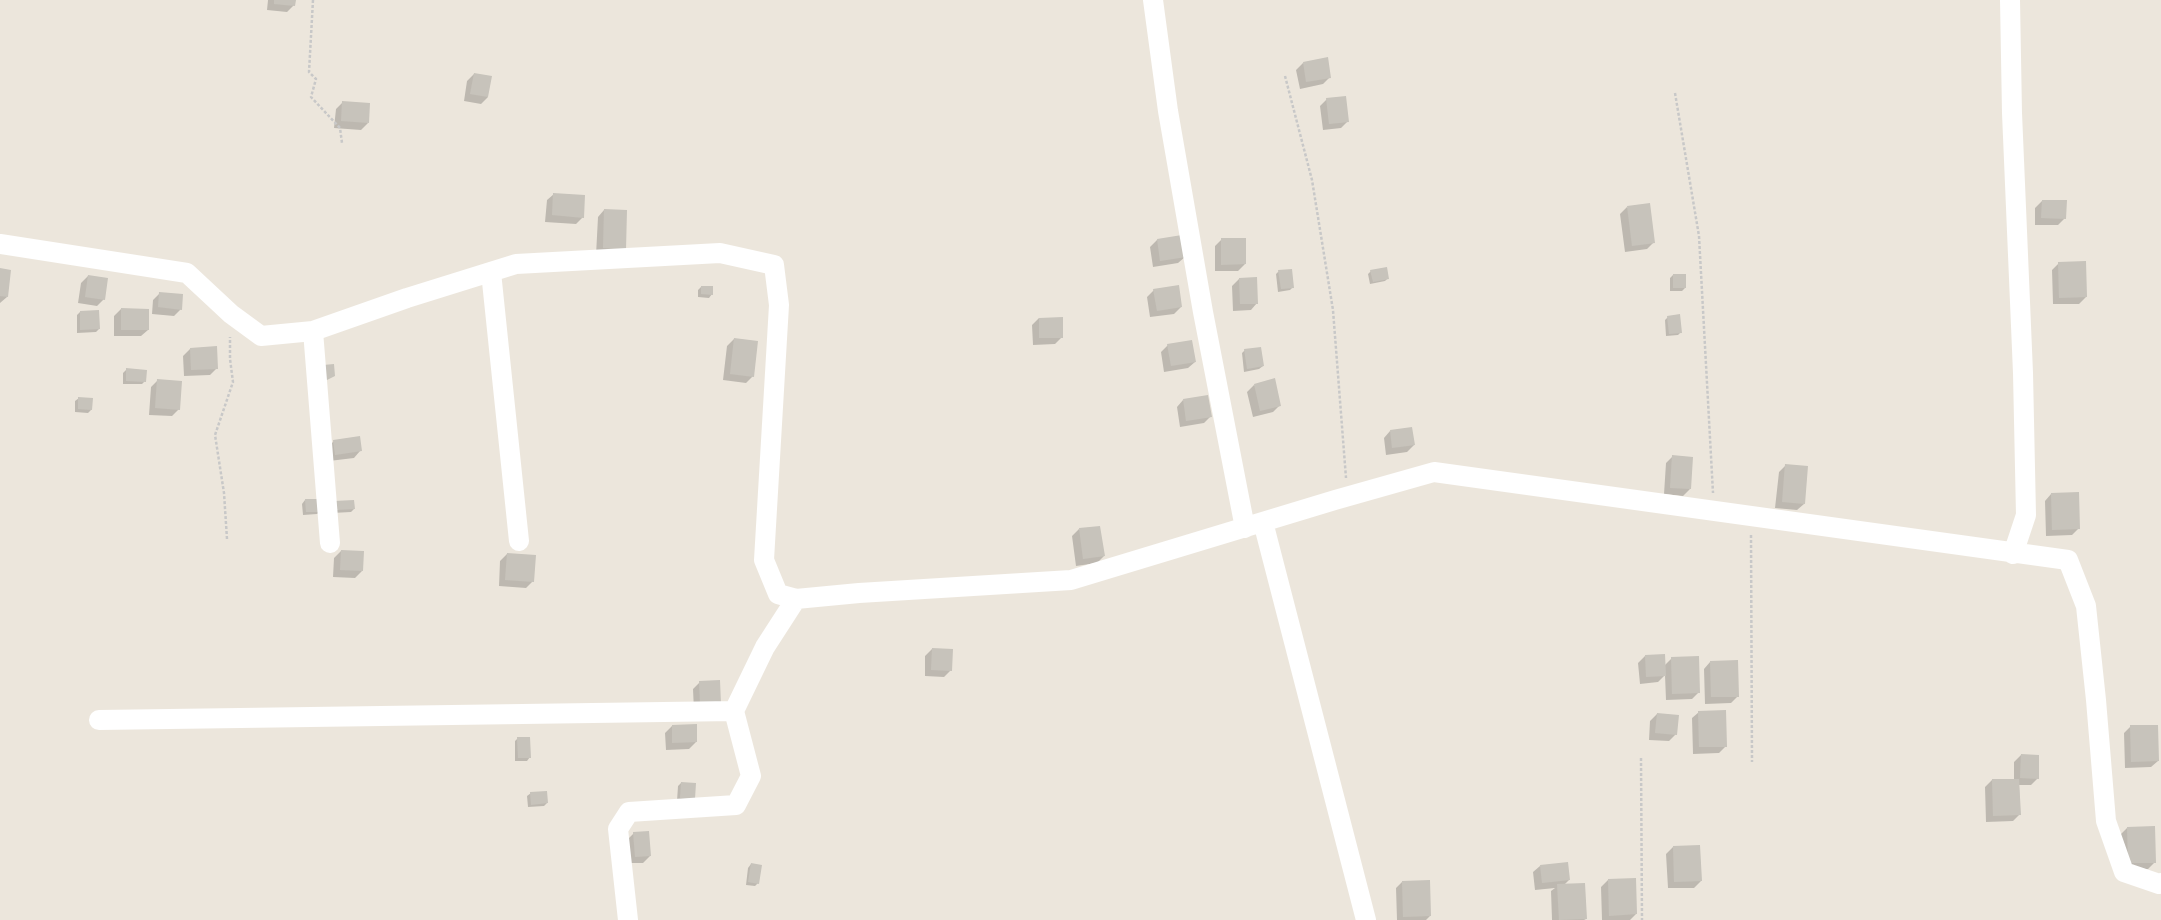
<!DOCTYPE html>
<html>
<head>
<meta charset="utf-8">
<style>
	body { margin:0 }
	canvas { display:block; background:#ece6dc }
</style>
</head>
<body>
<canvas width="2161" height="920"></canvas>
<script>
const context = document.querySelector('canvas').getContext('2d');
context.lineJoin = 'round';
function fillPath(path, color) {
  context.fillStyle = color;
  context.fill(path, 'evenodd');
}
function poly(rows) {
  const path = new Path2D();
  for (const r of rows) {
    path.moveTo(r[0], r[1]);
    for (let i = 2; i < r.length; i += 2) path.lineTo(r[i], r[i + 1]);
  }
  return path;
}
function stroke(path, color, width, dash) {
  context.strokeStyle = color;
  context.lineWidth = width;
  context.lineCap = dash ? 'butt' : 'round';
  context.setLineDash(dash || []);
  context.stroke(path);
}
const shadow = poly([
	[268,0,295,0,294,5,287,12,267,10],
	[1303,63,1330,77,1323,84,1300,89,1296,70],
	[474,74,488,97,481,104,464,101,467,81],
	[1327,99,1348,121,1341,128,1323,130,1320,106],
	[343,102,368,123,361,130,334,128,336,109],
	[554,194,583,217,576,224,545,222,547,200],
	[2042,201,2065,218,2058,225,2035,225,2035,208],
	[1627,207,1654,242,1647,249,1625,252,1620,214],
	[604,210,625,249,596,255,598,217],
	[1181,236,1185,257,1178,263,1153,267,1150,247,1157,240],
	[1222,239,1245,264,1238,271,1215,271,1215,246],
	[2059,263,2086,297,2079,304,2053,304,2052,270],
	[0,269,7,297,0,303],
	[1279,271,1293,287,1290,290,1278,292,1276,274],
	[1371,271,1388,278,1385,281,1370,284,1368,274],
	[1673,275,1685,288,1682,291,1670,291,1670,278],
	[88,276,104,299,97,306,78,303,81,283],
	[1239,279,1257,303,1251,310,1233,311,1232,286],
	[701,287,712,294,709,298,698,297,698,290],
	[1154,290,1181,307,1174,314,1150,317,1147,297],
	[160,293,181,309,174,316,152,314,153,300],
	[121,309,148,330,141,336,114,336,114,316],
	[80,312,99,329,96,332,77,333,77,315],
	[1668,317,1681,332,1678,335,1666,336,1665,320],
	[1039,318,1062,337,1055,344,1033,345,1032,325],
	[734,339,753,376,746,383,723,380,727,346],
	[1168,345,1195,362,1188,368,1164,372,1161,352],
	[216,348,217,368,210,375,184,376,183,356,190,349],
	[1245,350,1263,366,1259,369,1244,372,1242,353],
	[127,369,145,381,142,384,123,384,123,373],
	[158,380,179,409,172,416,149,415,151,387],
	[1254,385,1280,405,1273,412,1253,417,1247,392],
	[79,398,92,399,91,410,88,413,75,412,75,401],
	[1183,400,1211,416,1204,423,1180,427,1177,407],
	[1390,431,1414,445,1407,452,1386,455,1384,438],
	[334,441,360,451,354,458,329,461,327,448],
	[1673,456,1690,489,1683,496,1664,494,1666,463],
	[1786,465,1804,504,1797,510,1775,508,1779,472],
	[2051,494,2079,528,2072,535,2046,536,2045,501],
	[305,500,321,511,317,514,303,515,302,504],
	[353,501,354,509,351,512,332,513],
	[1079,529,1104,556,1097,563,1076,566,1072,536],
	[341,551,362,571,355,578,333,577,334,558],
	[507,554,533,581,526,588,499,586,500,561],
	[932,649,951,670,944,677,925,676,925,656],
	[1645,656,1664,666,1672,658,1699,692,1692,699,1666,700,1665,675,1658,682,1640,684,1638,663],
	[1710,662,1738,696,1731,703,1705,704,1704,669],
	[719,681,694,711,693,689,700,682],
	[1699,712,1726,746,1719,753,1693,754,1692,718],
	[1657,714,1676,734,1669,741,1649,740,1650,721],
	[696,725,696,742,689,749,666,750,665,733,672,726],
	[2131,726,2158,761,2151,767,2125,768,2124,733],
	[518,738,530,757,527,761,515,761,515,741],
	[2021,755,2038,778,2031,785,2019,785,2020,814,2013,821,1986,822,1985,787,1992,780,2014,780,2014,762],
	[681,783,694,799,677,801,678,786],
	[531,793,547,803,544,806,528,807,527,796],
	[2127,828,2155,862,2148,869,2121,870,2120,835],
	[634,833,650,856,643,863,628,863,627,840],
	[1673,847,1701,881,1694,888,1668,888,1666,854],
	[751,864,758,883,755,886,746,885,748,868],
	[1540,866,1569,880,1565,884,1586,919,1584,920,1552,920,1551,891,1555,888,1535,890,1533,872],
	[1608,880,1636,914,1630,920,1602,920,1601,887],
	[1402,882,1430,916,1426,920,1397,920,1396,888]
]);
const building = poly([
	[274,0,296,0,295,6,274,4],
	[1328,57,1331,78,1306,82,1303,62],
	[474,73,492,76,488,97,470,94],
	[1346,96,1349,122,1329,124,1326,98],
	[342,101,370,103,369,123,341,121],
	[553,193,585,195,584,218,552,215],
	[2042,200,2067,200,2066,219,2041,218],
	[1650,203,1655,243,1632,246,1627,206],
	[604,209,627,210,626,250,603,248],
	[1182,235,1186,257,1160,261,1157,239],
	[1221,238,1246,238,1246,264,1221,265],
	[2086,261,2087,297,2059,298,2058,262],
	[1387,267,1389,279,1373,282,1370,270],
	[0,268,11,270,8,297,0,296],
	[1292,269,1294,288,1281,289,1278,270],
	[1673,274,1686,274,1686,288,1673,288],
	[88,275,108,278,105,300,85,297],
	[1257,277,1258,304,1240,304,1239,278],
	[1179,285,1182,307,1157,311,1153,289],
	[701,286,713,286,713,295,701,294],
	[159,292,183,294,182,310,158,307],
	[121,308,149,309,149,330,121,330],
	[99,310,100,329,80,330,80,311],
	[1680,314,1682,333,1669,334,1667,316],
	[1063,317,1063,338,1039,338,1039,318],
	[734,338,758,341,754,377,730,374],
	[1192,340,1196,362,1171,366,1167,344],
	[217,346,218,369,191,370,190,348],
	[1261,347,1264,366,1247,369,1244,349],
	[334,364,335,376,325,381,323,365],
	[126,368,147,370,146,382,126,381],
	[1275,378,1281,406,1260,411,1254,384],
	[157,379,182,381,180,410,155,408],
	[1208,395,1212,417,1186,421,1183,399],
	[78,397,93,398,92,410,78,409],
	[1412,427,1415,445,1392,448,1390,430],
	[360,436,362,451,335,455,333,440],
	[1672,455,1693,457,1691,489,1670,488],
	[1785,464,1808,466,1805,504,1782,502],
	[2079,492,2080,529,2052,530,2051,493],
	[305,499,321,499,322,512,306,512],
	[354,500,355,509,335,510,334,501],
	[1100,526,1105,556,1083,559,1079,528],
	[341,550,364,551,363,571,340,570],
	[507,553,536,555,534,582,505,580],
	[932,648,953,649,952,671,931,670],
	[1665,654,1666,676,1646,677,1645,655],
	[1699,656,1700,693,1672,694,1671,657],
	[1738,660,1739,697,1711,697,1710,661],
	[720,680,721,704,700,704,699,681],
	[1726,710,1727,747,1699,747,1698,711],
	[1657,713,1679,715,1677,735,1655,733],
	[697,724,697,742,672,743,672,725],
	[2130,725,2158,725,2159,761,2131,762],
	[517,737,530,737,531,758,518,758],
	[2021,754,2039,755,2039,779,2020,778],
	[1992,779,2019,779,2021,815,1993,816],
	[681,782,696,783,695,799,680,798],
	[547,791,548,803,531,805,530,792],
	[2155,826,2156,863,2128,863,2127,827],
	[649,831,651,856,635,857,633,832],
	[1700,845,1702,881,1674,882,1673,846],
	[1568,862,1570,880,1542,883,1540,865],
	[751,863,762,865,759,884,748,882],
	[1636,878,1637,914,1609,916,1608,879],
	[1430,880,1431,916,1403,917,1402,881],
	[1585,883,1587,919,1559,920,1557,884]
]);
const path = poly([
	[313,0,309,72,316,79,311,97,340,128,342,143],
	[1285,76,1312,180,1333,310,1346,478],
	[1675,93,1699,236,1713,493],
	[1751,535,1752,762],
	[227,539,224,493,215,435,233,382,230,359,230,337],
	[1641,758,1642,920]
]);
const street = poly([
	[1153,0,1168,111,1203,312,1245,528],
	[2010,0,2012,113,2023,373,2026,515,2013,554],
	[0,244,187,273,231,314,261,336,313,331,407,298,516,264,720,253,774,265,779,305,764,560,778,594,796,599,859,593,1071,580,1335,500,1434,472,2068,560,2086,606,2096,700,2106,821,2124,872,2159,884,2161,883],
	[491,272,519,541],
	[313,331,330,543],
	[1263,522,1366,920],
	[99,720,734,711],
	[628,920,618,829,629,812,736,805,751,776,734,711,765,647,796,599]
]);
fillPath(shadow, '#0003');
fillPath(building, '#c7c3bb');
stroke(path, '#c8c8c8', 2.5, [3, 2]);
stroke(street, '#fff', 20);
</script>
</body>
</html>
